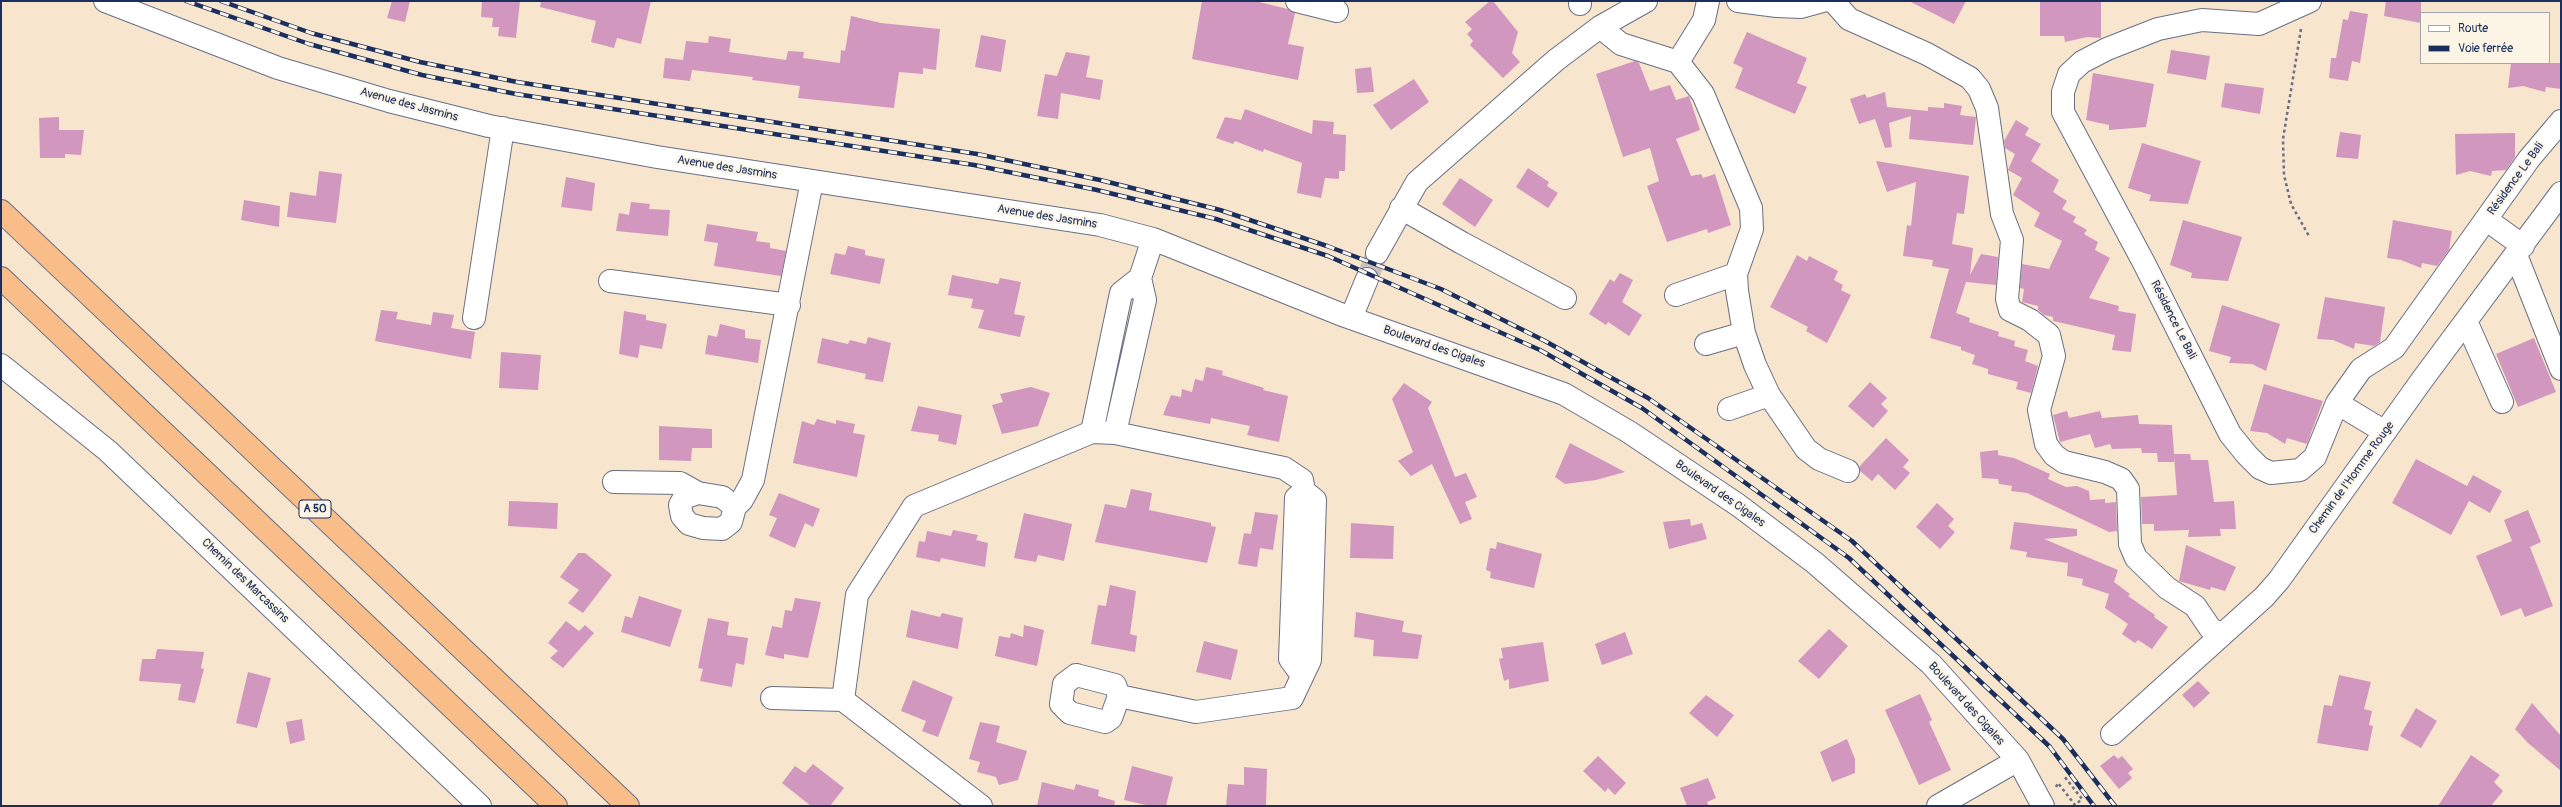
<!DOCTYPE html>
<html>
<head>
<meta charset="utf-8">
<style>
	body { margin:0 }
	#map { position:relative; width:2562px; height:807px; overflow:hidden; background:#f7e5ce; font-family:Pangolin,sans-serif }
	canvas { display:block }
	.frame { position:absolute; inset:0; border:2px solid #1b2f5e; pointer-events:none }
	.legend { position:absolute; left:2420px; top:12px; width:130px; height:52px; box-sizing:border-box; background:#fcf5e5; border:1px solid #a2a6af; margin:0; padding:5px 7px; list-style:none; font-size:12px; color:#1b2f5e }
	.legend li { display:flex; align-items:center; gap:8px; height:20px }
	.legend b { width:20px; border:1px solid #a2a6af }
</style>
</head>
<body>
<div id="map">
<canvas width="2562" height="807"></canvas>
<div class="frame"></div>
<ul class="legend">
<li><b style="height:5px;background:#fff"></b>Route</li>
<li><b style="height:5px;background:#1b2f5e"></b>Voie ferrée</li>
</ul>
</div>
<script>
const context = document.querySelector('canvas').getContext('2d');
context.lineJoin = 'round';
function fillPath(path, color) {
  context.fillStyle = color;
  context.fill(path, 'evenodd');
}
function poly(rows) {
  const path = new Path2D();
  for (const r of rows) {
    path.moveTo(r[0], r[1]);
    for (let i = 2; i < r.length; i += 2) path.lineTo(r[i], r[i + 1]);
  }
  return path;
}
function stroke(path, color, width, dash) {
  context.strokeStyle = color;
  context.lineWidth = width;
  context.lineCap = dash ? 'butt' : 'round';
  context.setLineDash(dash || []);
  context.stroke(path);
}
function drawText(font, color, halo, rows, align = 'center') {
  context.font = font + ' Pangolin,sans-serif';
  context.lineWidth = 4;
  context.setLineDash([]);
  context.textBaseline = 'middle';
  context.strokeStyle = halo;
  context.fillStyle = color;
  for (const [text, x, y, turn = 0] of rows) {
    context.save();
    context.translate(x, y);
    context.rotate((+turn || 0) * Math.PI / 180);
    context.textAlign = isNaN(turn) ? turn : align;
    if (halo) context.strokeText(text, 0, 0);
    context.fillText(text, 0, 0);
    context.restore();
  }
}
const building = poly([
	[392,1,410,1,405,22,387,18],
	[482,1,520,1,516,38,498,36,499,27,492,27,493,18,481,17],
	[541,1,651,1,641,44,617,38,614,48,591,42,596,21,540,7],
	[1202,1,1255,1,1288,9,1295,13,1288,44,1304,47,1298,80,1192,59],
	[1490,1,1493,1,1518,32,1512,53,1520,62,1503,78,1470,45,1473,41,1467,34,1472,29,1465,22],
	[1909,1,1966,1,1954,24],
	[2040,1,2101,1,2101,38,2087,37,2065,42,2064,36,2040,36],
	[2386,1,2421,1,2421,23,2384,16],
	[2350,11,2368,14,2360,63,2352,61,2348,81,2329,78,2331,58,2336,58,2343,19,2348,20],
	[851,16,881,23,940,29,936,70,923,68,923,74,899,72,894,108,798,98,800,86,752,80,753,77,692,70,690,81,663,78,665,58,683,60,686,41,708,43,709,36,731,39,729,52,786,60,788,51,804,52,803,58,840,63,841,50,845,51],
	[1747,32,1807,58,1797,83,1807,87,1795,114,1735,88,1743,68,1733,63],
	[981,35,1006,40,1001,72,975,67],
	[2171,50,2210,56,2206,80,2167,73],
	[1066,52,1090,56,1086,77,1103,80,1100,100,1061,93,1058,119,1037,116,1045,74,1057,76],
	[1635,61,1639,63,1650,91,1670,85,1676,100,1689,96,1700,130,1676,139,1691,176,1701,174,1703,178,1715,174,1731,225,1708,233,1707,229,1667,242,1647,186,1659,181,1650,148,1623,157,1596,74],
	[2511,63,2561,63,2561,89,2546,87,2545,92,2523,86,2508,88],
	[1371,67,1374,92,1357,93,1355,69],
	[2093,73,2154,84,2146,127,2109,130,2109,125,2086,120],
	[1414,79,1429,102,1391,130,1373,105],
	[2225,83,2264,88,2260,114,2221,107],
	[1885,92,1887,107,1928,111,1928,107,1944,108,1944,103,1962,106,1960,115,1976,117,1973,145,1909,139,1911,116,1889,123,1892,147,1885,148,1875,119,1859,124,1850,99,1865,94,1867,98],
	[1245,109,1312,134,1313,120,1334,122,1333,134,1346,135,1345,171,1339,171,1339,179,1325,178,1321,198,1297,193,1302,163,1264,149,1263,152,1235,141,1233,144,1216,138,1225,117,1241,120],
	[59,117,59,130,84,130,81,155,65,154,65,158,40,158,39,118],
	[2016,120,2029,128,2025,135,2041,144,2031,161,2059,180,2053,192,2067,201,2062,209,2076,217,2073,222,2087,230,2084,234,2098,242,2095,250,2110,258,2089,298,2119,306,2118,311,2136,314,2131,352,2112,350,2115,335,2053,321,2053,317,2044,315,2038,310,2038,306,2022,302,2024,289,2020,288,2022,264,2049,269,2062,241,2034,226,2040,213,2013,195,2022,178,2008,170,2015,154,2005,148,2004,141],
	[2340,132,2361,135,2358,159,2336,157],
	[2515,133,2515,157,2506,170,2492,171,2491,176,2470,171,2456,175,2455,134],
	[2142,143,2201,161,2188,204,2149,201,2151,195,2128,188],
	[1876,161,1969,176,1964,214,1957,213,1952,244,1973,248,1970,275,1981,254,1998,257,1996,285,1966,282,1956,313,1970,318,1969,322,1999,332,1998,336,2015,341,2014,346,2028,350,2025,361,2038,366,2031,393,2016,389,2018,382,1988,374,1988,369,1972,364,1975,355,1961,350,1961,347,1930,338,1949,269,1932,266,1933,260,1903,256,1907,225,1911,226,1916,182,1887,192],
	[1528,168,1549,182,1547,186,1558,193,1548,208,1516,187],
	[319,171,342,174,336,223,287,217,290,192,316,196],
	[566,177,595,183,592,211,561,207],
	[1460,178,1493,200,1475,227,1442,204],
	[244,200,280,206,279,227,241,220],
	[631,202,650,204,649,209,670,210,668,236,616,231,619,213,629,215],
	[2183,220,2242,237,2228,281,2191,278,2192,273,2170,265],
	[2393,220,2452,231,2449,250,2437,266,2422,263,2421,268,2401,260,2387,258],
	[707,224,758,232,756,241,770,243,770,248,786,251,781,276,714,266,718,243,704,241],
	[848,246,865,250,865,255,885,259,880,284,830,274,835,253,845,255],
	[1797,255,1807,261,1809,256,1838,271,1834,280,1843,285,1841,290,1851,295,1827,343,1806,331,1808,327,1770,307],
	[1620,273,1633,280,1622,302,1642,315,1629,336,1608,322,1606,325,1589,314,1610,279,1614,282],
	[952,275,998,284,1000,278,1021,282,1014,314,1025,316,1020,337,978,328,984,310,971,308,973,299,948,295],
	[2325,297,2385,307,2380,342,2374,346,2355,343,2354,349,2333,340,2317,339],
	[2222,305,2280,324,2266,371,2252,364,2229,363,2231,357,2209,351],
	[381,310,398,312,396,319,431,325,433,312,454,315,451,328,475,332,471,359,375,341],
	[624,311,646,315,646,320,667,324,662,349,640,345,638,358,619,354],
	[720,324,745,330,745,338,761,340,758,363,705,354,708,335,717,337],
	[868,337,891,343,883,382,865,379,866,374,817,363,822,338,848,344,850,340,866,344],
	[2534,338,2556,392,2518,407,2496,354],
	[501,352,541,355,538,390,499,388],
	[1206,367,1223,371,1222,375,1264,388,1263,390,1288,396,1279,442,1247,435,1250,426,1211,418,1210,424,1163,415,1171,395,1181,397,1182,389,1192,392,1195,379,1203,381],
	[1870,382,1887,398,1881,404,1888,411,1873,428,1848,406],
	[1404,383,1432,402,1428,408,1455,477,1466,473,1477,497,1465,502,1472,519,1460,524,1432,464,1411,476,1398,461,1413,452,1392,399],
	[2264,384,2323,401,2307,444,2287,438,2285,444,2267,433,2250,431],
	[1031,387,1050,393,1038,426,1002,434,992,405,1003,402,1000,394],
	[918,406,962,415,956,445,938,441,939,435,911,431],
	[2067,411,2069,418,2100,411,2102,418,2138,415,2139,424,2172,425,2174,454,2190,454,2191,460,2208,460,2214,502,2234,501,2236,529,2220,529,2221,536,2188,537,2189,530,2154,531,2154,524,2142,524,2141,497,2177,495,2174,456,2175,462,2158,462,2157,453,2142,453,2141,448,2112,449,2110,444,2095,448,2090,434,2060,442,2053,415],
	[817,419,836,424,836,420,855,424,853,433,865,435,857,477,793,463,802,421,814,425],
	[659,426,712,429,712,448,692,448,691,461,659,460],
	[1886,438,1909,460,1903,467,1910,473,1895,490,1878,474,1872,481,1860,471,1859,467],
	[1570,443,1625,472,1596,480,1565,484,1555,477],
	[1998,450,1998,455,2014,458,2050,474,2048,479,2066,487,2077,486,2089,491,2090,500,2105,499,2105,503,2116,502,2117,531,2109,532,2027,493,2011,491,2012,486,1999,484,1998,479,1982,478,1980,452],
	[2416,459,2467,486,2473,475,2502,491,2490,513,2469,501,2451,535,2392,503],
	[1131,489,1152,493,1149,510,1211,523,1211,526,1216,527,1207,563,1095,542,1105,504,1126,508],
	[779,493,820,509,813,527,805,523,795,548,769,536,777,518,769,515],
	[509,501,558,503,557,529,508,526],
	[1937,503,1954,519,1948,526,1955,532,1940,549,1916,527],
	[2528,510,2541,542,2530,547,2553,606,2525,617,2521,608,2501,616,2476,556,2512,541,2504,520],
	[1255,512,1278,515,1273,550,1260,548,1257,567,1238,564,1244,533,1251,534],
	[1024,513,1072,524,1064,561,1038,555,1036,562,1014,558],
	[1690,519,1691,526,1702,523,1707,539,1669,549,1663,522],
	[2014,522,2077,529,2077,536,2044,539,2118,570,2114,582,2130,594,2128,596,2155,615,2154,617,2168,627,2152,649,2138,640,2135,643,2122,634,2128,624,2105,608,2109,594,2082,585,2083,579,2067,576,2068,563,2026,557,2027,552,2010,549],
	[1351,523,1394,526,1393,559,1350,558],
	[953,530,978,535,976,540,988,543,985,567,941,558,940,562,916,557,919,541,925,542,927,531,951,536],
	[1497,542,1542,554,1534,588,1490,578,1491,572,1486,570,1490,548,1496,549],
	[2186,545,2236,567,2225,591,2211,587,2210,590,2179,581],
	[578,553,585,553,612,575,583,613,568,603,579,590,560,577],
	[1110,585,1136,591,1130,634,1137,636,1135,652,1091,644,1098,605,1106,606],
	[639,596,682,610,670,647,621,632,625,616,632,618],
	[795,598,821,602,808,658,784,654,784,659,765,655,772,626,782,628,785,610,792,611],
	[911,610,940,617,942,613,963,618,958,649,906,637],
	[1356,612,1404,621,1402,632,1422,635,1418,659,1373,656,1374,640,1354,637],
	[708,618,729,622,727,635,748,638,744,665,736,663,732,687,700,681,703,669,698,668],
	[566,621,579,631,585,625,594,633,563,668,550,658,558,651,548,643],
	[1024,625,1044,630,1037,666,995,656,999,636,1010,638,1011,633,1023,637],
	[1829,629,1848,646,1819,679,1798,661],
	[1625,632,1633,654,1602,665,1595,644],
	[1204,641,1238,650,1231,680,1196,672],
	[1543,642,1549,681,1509,689,1509,679,1504,681,1499,659,1503,658,1501,648],
	[157,649,204,652,201,668,204,669,195,703,178,700,181,684,139,681,142,659,155,659],
	[248,672,271,678,257,728,236,723],
	[2339,675,2371,682,2364,709,2372,711,2369,725,2373,726,2368,751,2317,743,2324,705,2332,706],
	[913,680,953,697,938,737,922,731,926,721,901,711],
	[2198,681,2210,693,2194,708,2182,695],
	[1920,694,1932,720,1929,722,1951,770,1919,785,1885,710],
	[1706,695,1734,715,1717,737,1689,713],
	[2532,703,2561,736,2561,771,2528,743,2515,729],
	[2416,708,2437,721,2421,748,2400,736],
	[302,719,305,740,290,744,286,722],
	[980,722,1000,726,996,742,1027,751,1018,780,999,785,996,777,977,772,980,762,969,759],
	[1847,739,1855,759,1855,773,1832,782,1820,752],
	[2114,755,2118,759,2122,756,2133,769,2128,773,2132,778,2119,789,2100,766],
	[2471,755,2500,775,2494,782,2503,791,2491,806,2438,806],
	[1598,756,1626,783,1615,795,1608,788,1605,792,1583,771],
	[813,764,844,788,830,806,811,806,782,783,795,766,805,773],
	[1132,766,1173,777,1166,806,1150,806,1124,800],
	[1244,767,1267,769,1266,806,1226,806,1228,784,1244,785],
	[1708,778,1716,798,1707,802,1709,806,1687,806,1680,788],
	[1042,782,1074,790,1076,784,1099,790,1098,796,1115,801,1114,806,1037,806]
]);
const minorTunnel = poly([
	[1367,279,1377,253]
]);
const path = poly([
	[2301,29,2283,139,2284,175,2291,204,2309,236],
	[2056,787,2058,783,2075,805,2082,799,2064,776]
]);
const minor = poly([
	[105,1,278,68,389,101,489,126,657,157,1100,225,1153,239,1345,316,1564,394,1629,432,1738,505,1815,563,1931,664,2018,760,2043,806],
	[1297,1,1337,11],
	[1738,1,1777,6,1801,7,1823,1],
	[1833,1,1849,19,1927,54,1970,78,1979,89,1987,108,2002,214,2012,240,2007,299,2010,310,2030,320,2049,335,2054,356,2039,410,2046,444,2054,455,2064,462,2105,472,2121,479,2128,489,2130,544,2136,558,2167,588,2195,606,2210,628,2221,635],
	[2310,1,2259,24,2202,20,2158,29,2107,49,2082,62,2069,74,2063,92,2063,112,2144,263,2230,434,2247,455,2260,468,2271,473,2300,470,2315,457,2337,403,2361,369,2394,348,2529,159,2561,121],
	[1580,4,1580,1],
	[1600,27,1621,44,1678,62,1703,94,1751,208,1752,229,1736,274,1737,291,1744,333,1755,365,1769,395,1806,449,1819,459,1848,471],
	[1678,62,1704,20,1708,1],
	[1401,208,1462,243,1565,298],
	[2487,220,2523,246],
	[1377,253,1417,182,1556,60,1600,27,1646,1],
	[2516,255,2561,369],
	[610,281,789,305],
	[1676,295,1736,274],
	[474,318,503,128],
	[1351,318,1367,279],
	[2466,321,2502,402],
	[1706,344,1744,333],
	[1,365,108,451,480,806],
	[2337,403,2385,432],
	[1729,409,1769,395],
	[1092,432,1121,293,1140,278],
	[1115,433,1145,300,1140,278,1153,239],
	[614,482,680,483,698,493],
	[735,507,722,497,698,493,684,498,680,505,682,516,689,524,703,528,722,529,731,522,735,507,742,500,753,480,812,181],
	[1301,674,1290,659,1296,498,1304,491],
	[1076,675,1115,685,1119,696,1111,718,1105,722,1070,713,1061,704,1064,684,1076,675],
	[772,698,843,700],
	[2112,734,2264,597,2279,580,2422,380,2561,193],
	[981,806,843,700,857,595,914,506,1092,432,1115,433,1284,468,1302,480,1304,491,1315,500,1310,660,1292,698,1196,712,1119,696],
	[1938,806,2018,760]
]);
const highway = poly([
	[1,211,628,806],
	[1,278,556,806]
]);
const rail = poly([
	[186,1,309,44,422,75,516,94,974,165,1097,190,1216,219,1328,256,1540,350,1642,408,1849,558,2050,747,2094,806],
	[221,1,311,33,420,62,517,82,977,154,1100,180,1220,210,1327,246,1441,289,1545,341,1648,398,1852,541,2063,739,2115,806]
]);
const shields = [
	[315,509,32]
];
const shieldNames = [
	["A 50",315,509]
];
const streetNames = [
	["Avenue des Jasmins",409,105,15],
	["Avenue des Jasmins",727,168,9],
	["Résidence Le Bali",2516,179,-54],
	["Avenue des Jasmins",1047,217,9],
	["Résidence Le Bali",2173,320,63],
	["Boulevard des Cigales",1434,347,19],
	["Chemin de l'Homme Rouge",2352,478,-54],
	["Boulevard des Cigales",1720,494,35],
	["Chemin des Marcassins",245,581,44],
	["Boulevard des Cigales",1966,704,48]
];
fillPath(building, '#d297bf');
stroke(minorTunnel, '#cbc1b8', 22, [22, 11]);
stroke(minor, '#686f85', 24);
stroke(highway, '#686f85', 24);
stroke(path, '#686f85', 2.5, [3, 3]);
stroke(minor, '#fff', 22);
stroke(highway, '#f8bd89', 22);
stroke(rail, '#1b2f5e', 4.5);
stroke(rail, '#fcf5e5', 3, [9]);
for (const [x, y, w] of shields) {
  const box = new Path2D();
  box.roundRect(x - w / 2, y - 9, w, 18, 3);
  context.fillStyle = '#fcf5e5';
  context.fill(box);
  stroke(box, '#1b2f5e', 1);
}
drawText('bold 11px', '#1b2f5e', null, shieldNames);
drawText('12px', '#1b2f5e', '#fcf5e5', streetNames);
</script>
</body>
</html>
